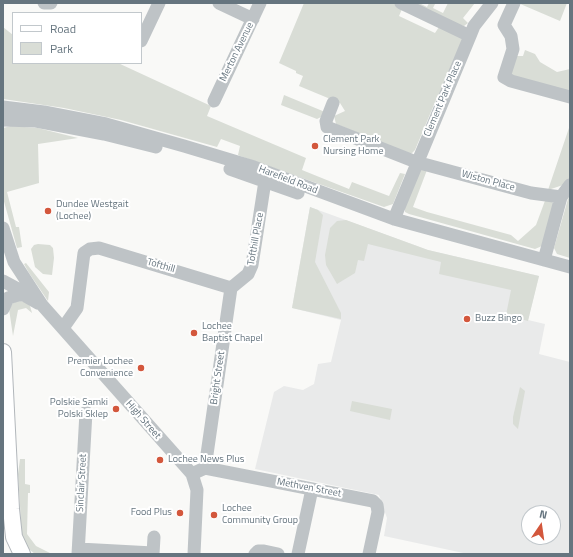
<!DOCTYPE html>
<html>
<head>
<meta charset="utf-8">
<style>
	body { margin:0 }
	#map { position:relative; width:573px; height:557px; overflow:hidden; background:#f9f9f7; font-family:"Titillium Web",sans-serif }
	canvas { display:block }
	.frame { position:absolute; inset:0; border:4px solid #66757f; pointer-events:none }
	.legend { position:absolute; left:12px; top:12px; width:130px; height:52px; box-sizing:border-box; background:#fff; border:1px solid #c2c8cc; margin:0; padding:5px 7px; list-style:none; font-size:12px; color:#66757f }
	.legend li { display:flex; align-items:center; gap:8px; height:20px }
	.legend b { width:20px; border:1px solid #c2c8cc }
	.north { position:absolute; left:521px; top:505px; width:40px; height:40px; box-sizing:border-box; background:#fff; border:1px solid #c2c8cc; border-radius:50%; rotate:13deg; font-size:11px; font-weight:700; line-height:16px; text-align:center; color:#66757f }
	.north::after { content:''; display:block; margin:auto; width:14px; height:18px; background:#d3573c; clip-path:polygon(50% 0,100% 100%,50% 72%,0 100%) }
</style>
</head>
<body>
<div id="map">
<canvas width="573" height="557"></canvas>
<div class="frame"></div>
<ul class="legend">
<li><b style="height:5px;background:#fff"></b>Road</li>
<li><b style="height:11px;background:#d9ddd6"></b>Park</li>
</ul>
<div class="north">N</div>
</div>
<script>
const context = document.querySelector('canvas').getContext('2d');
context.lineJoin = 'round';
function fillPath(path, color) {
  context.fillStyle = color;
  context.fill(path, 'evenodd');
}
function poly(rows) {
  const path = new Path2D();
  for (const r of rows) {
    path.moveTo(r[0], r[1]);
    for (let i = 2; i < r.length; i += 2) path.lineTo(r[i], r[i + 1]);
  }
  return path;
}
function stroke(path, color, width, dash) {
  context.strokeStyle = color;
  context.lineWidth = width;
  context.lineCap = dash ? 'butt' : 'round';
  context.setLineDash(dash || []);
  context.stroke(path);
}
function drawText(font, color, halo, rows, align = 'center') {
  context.font = font + ' "Titillium Web",sans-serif';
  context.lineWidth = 4;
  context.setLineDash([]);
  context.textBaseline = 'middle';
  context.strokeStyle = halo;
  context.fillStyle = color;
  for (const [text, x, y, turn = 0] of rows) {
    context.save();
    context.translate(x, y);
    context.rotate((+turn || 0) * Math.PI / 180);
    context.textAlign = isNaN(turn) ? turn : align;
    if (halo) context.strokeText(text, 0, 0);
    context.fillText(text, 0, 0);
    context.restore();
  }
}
const built = poly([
	[310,207,428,250,539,276,528,320,545,324,539,354,570,362,570,554,468,554,384,536,387,518,379,495,255,469,274,392,284,386,303,390,314,384,318,364,331,362,341,320,292,308],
	[529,513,553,513,553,537,529,537]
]);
const green = poly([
	[304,3,394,3,402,9,399,16,435,33,439,27,464,39,443,89,438,95,415,150,412,153,408,153,336,124,334,116,345,111,340,103,299,86,303,76,296,73,296,71,279,63],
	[406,3,419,3,427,7,429,3,433,3,435,4,433,8,443,13,448,3,475,3,463,18,468,23,464,26,459,25],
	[518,3,567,3,560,21],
	[3,27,13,35,13,63,118,63,211,106,207,116,306,158,302,170,349,189,352,182,389,196,400,173,405,174,393,204,384,207,240,156,238,155,240,146,221,139,217,147,121,120,64,108,3,99],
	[525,50,535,54,540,62,557,72,570,69,570,94,514,79,509,72,516,56,523,56],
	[284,95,325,112,323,116,317,119,281,105],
	[570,125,570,179,563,185,548,190],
	[11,126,38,128,78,138,38,144,39,183,7,192,16,227,19,227,22,247,17,248,3,198,3,128],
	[421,168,427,170,413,207,427,212,511,235,518,241,536,225,546,198,552,201,554,206,542,246,535,249,409,214,405,212,405,206],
	[570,196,570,258,557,254,554,248,568,199],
	[310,207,318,210,323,215,315,262,341,313,341,319,292,308],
	[346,220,428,250,539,276,528,321,506,315,511,290,439,274,441,262,368,244,364,261,358,260,355,273,337,284,326,265,325,255,330,228,337,221],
	[38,244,50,245,53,248,54,258,52,275,43,274,35,267,31,249,34,245],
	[26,263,49,292,48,301,29,273,24,264],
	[18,301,27,302,30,306,32,313,26,308,18,310,13,336,9,309,13,303],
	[520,387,525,391,518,429,513,424,513,417],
	[352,401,392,409,390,420,350,411],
	[20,459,25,459,25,484,30,485,30,493,28,493,27,534,36,546,50,553,68,554,35,554,25,546,22,538,18,474]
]);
const minor = poly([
	[44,3,51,3],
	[219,3,253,19],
	[401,3,470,36],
	[514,3,504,25,511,36,513,49,504,77,511,81,570,97],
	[141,41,159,3],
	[214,101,260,3],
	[333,103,326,121,327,127,416,162,531,193,561,197],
	[3,107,44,112,106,124,184,146,254,167,394,219,570,267],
	[3,120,36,121,104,134,156,147],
	[230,169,298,193],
	[394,219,470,36,474,26,492,3],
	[3,228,14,262,42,305,192,474,197,490,194,554],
	[544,260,561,197,570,185],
	[3,281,29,295],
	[231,288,248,274,252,265,265,181],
	[3,309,8,298,18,295,24,295,38,303],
	[63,328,77,308,84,253,90,249,99,248,231,288],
	[205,468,231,288],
	[192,474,205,468,373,501,377,505,378,512,369,554],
	[79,549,153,553],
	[78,554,86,412],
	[153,554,154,537],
	[255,554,258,551,264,551,278,554],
	[298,554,312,489]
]);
const major = poly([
	[3,352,11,509,14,537,22,554]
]);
const markers = [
	[315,146,4,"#d3573c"],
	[48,211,4,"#d3573c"],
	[467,319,4,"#d3573c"],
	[194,333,4,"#d3573c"],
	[141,368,4,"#d3573c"],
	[116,409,4,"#d3573c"],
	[160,460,4,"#d3573c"],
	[180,513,4,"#d3573c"],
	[214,515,4,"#d3573c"]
];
const streetNames = [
	["Merton Avenue",237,52,-64],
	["Clement Park Place",443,99,-67],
	["Harefield Road",288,180,21],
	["Wiston Place",488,181,15],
	["Tofthill Place",256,239,-80],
	["Tofthill",161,266,16],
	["Bright Street",218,378,-82],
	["High Street",143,420,49],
	["Sinclair Street",82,483,-87],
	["Methven Street",309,488,11]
];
const poiNames = [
	["Clement Park",323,140],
	["Nursing Home",323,152],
	["Dundee Westgait",56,205],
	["(Lochee)",56,217],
	["Buzz Bingo",475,319],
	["Lochee",202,327],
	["Baptist Chapel",202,339],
	["Premier Lochee",133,362,"right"],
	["Convenience",133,374,"right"],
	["Polskie Samki",108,403,"right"],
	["Polski Sklep",108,415,"right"],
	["Lochee News Plus",168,460],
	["Lochee",222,509],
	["Community Group",222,521],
	["Food Plus",172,513,"right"]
];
fillPath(built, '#e9eaea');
fillPath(green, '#d9ddd6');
stroke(major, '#b2b7bb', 18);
stroke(minor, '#bec3c6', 13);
stroke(major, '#fff', 16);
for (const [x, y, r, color] of markers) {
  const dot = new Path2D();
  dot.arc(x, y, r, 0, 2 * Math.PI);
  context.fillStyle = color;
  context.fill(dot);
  stroke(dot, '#fff', 1.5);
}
drawText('10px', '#66757f', '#fff', streetNames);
drawText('10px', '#66757f', '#fff', poiNames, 'left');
</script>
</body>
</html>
